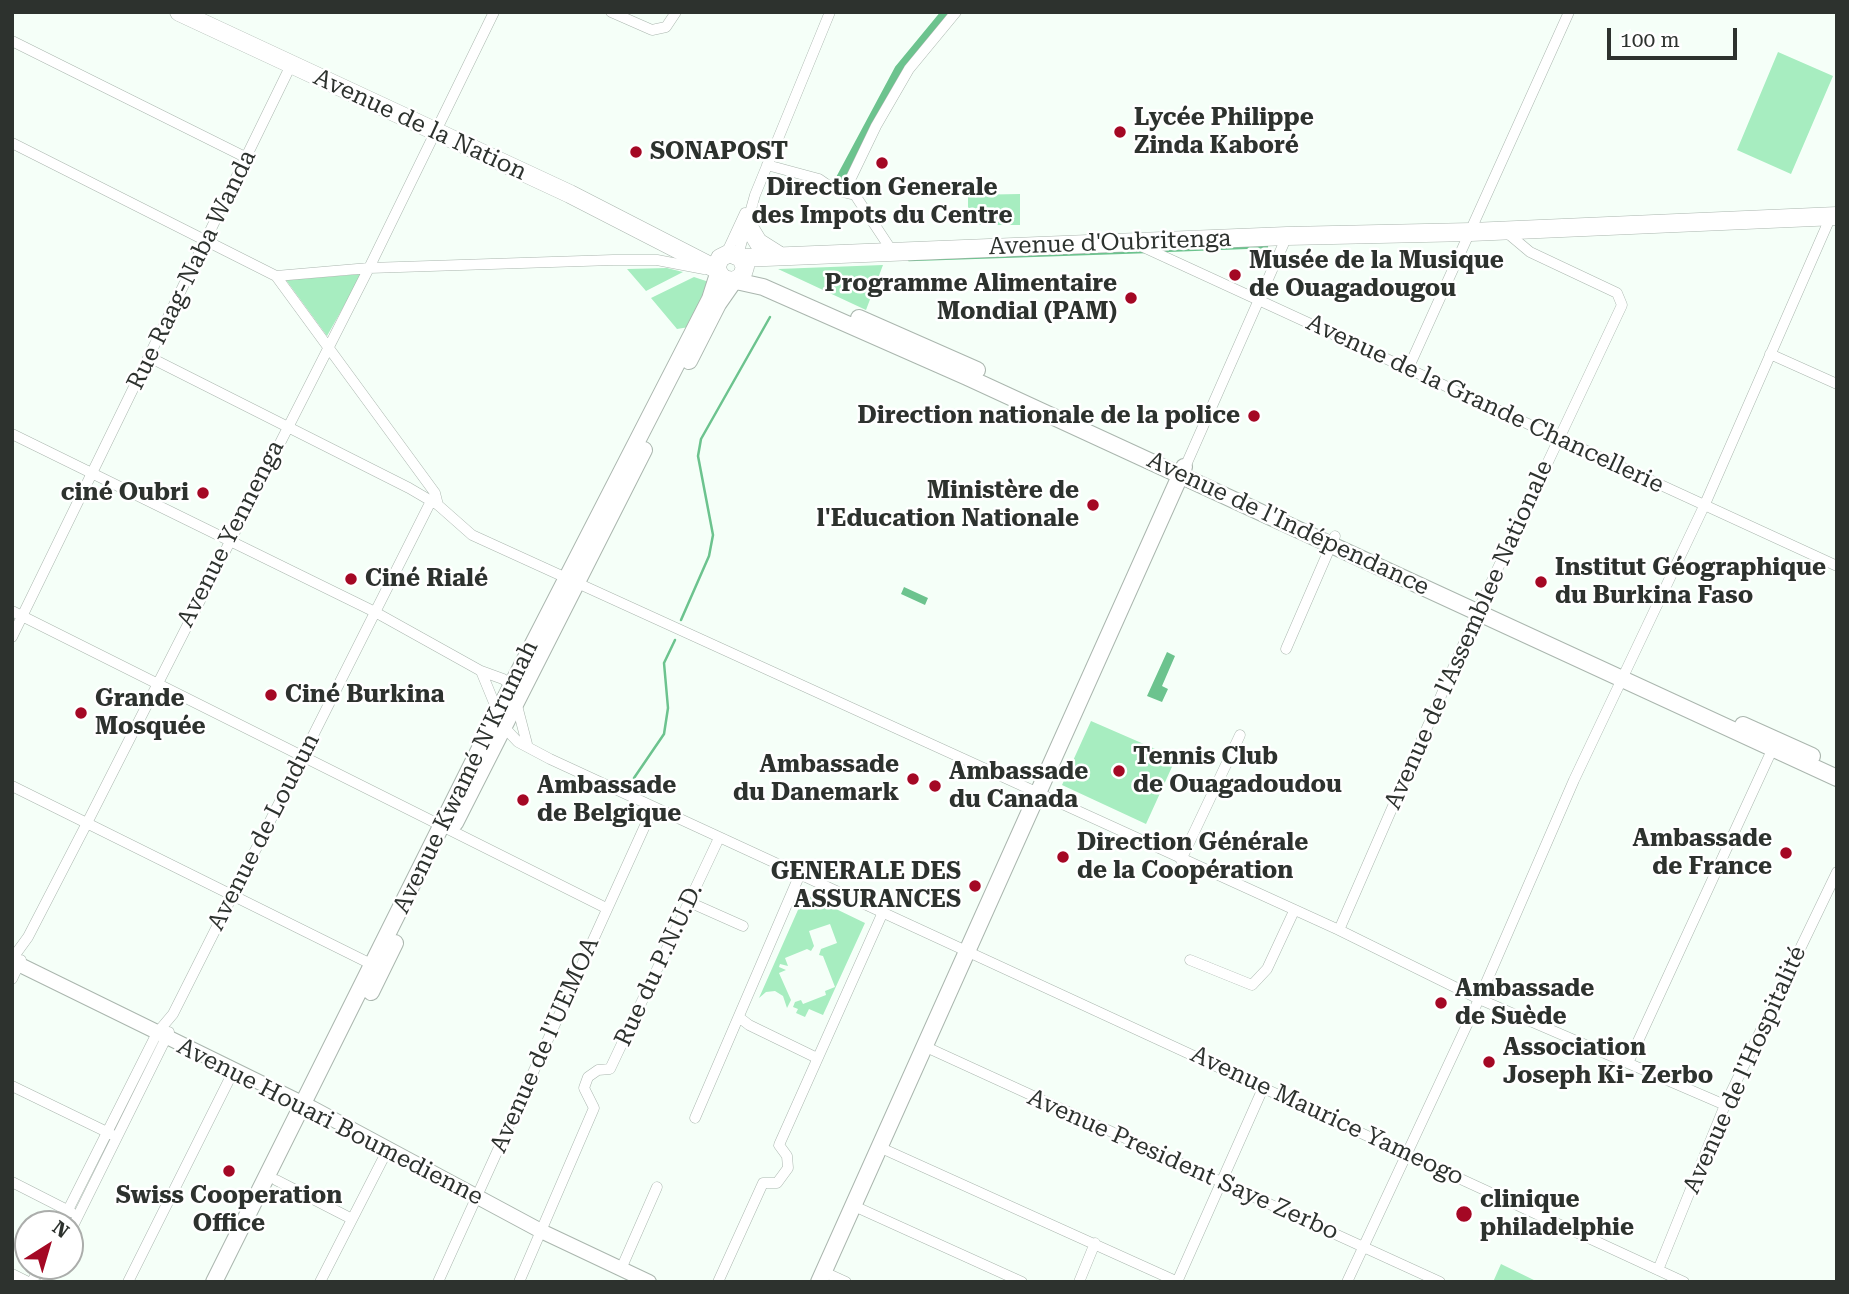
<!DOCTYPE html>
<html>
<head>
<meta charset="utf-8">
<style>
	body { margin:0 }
	#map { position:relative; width:1849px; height:1294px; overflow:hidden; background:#f5fff8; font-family:"Roboto Serif",serif }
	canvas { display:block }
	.frame { position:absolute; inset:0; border:14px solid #2d322e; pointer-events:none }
	.north { position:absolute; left:14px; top:1210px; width:70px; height:70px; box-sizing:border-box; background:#fff; border:2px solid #abadab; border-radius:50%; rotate:37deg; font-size:19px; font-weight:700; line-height:28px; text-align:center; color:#2d322e }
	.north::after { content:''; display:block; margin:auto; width:24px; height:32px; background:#a40824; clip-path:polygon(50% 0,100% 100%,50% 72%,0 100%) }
	.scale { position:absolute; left:1607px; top:28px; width:130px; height:32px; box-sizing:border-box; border:4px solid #2d322e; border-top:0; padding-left:9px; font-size:21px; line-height:24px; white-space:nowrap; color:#2d322e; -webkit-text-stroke:5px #fff; paint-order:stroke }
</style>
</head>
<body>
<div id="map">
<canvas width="1849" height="1294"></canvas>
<div class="frame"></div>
<div class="north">N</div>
<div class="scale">100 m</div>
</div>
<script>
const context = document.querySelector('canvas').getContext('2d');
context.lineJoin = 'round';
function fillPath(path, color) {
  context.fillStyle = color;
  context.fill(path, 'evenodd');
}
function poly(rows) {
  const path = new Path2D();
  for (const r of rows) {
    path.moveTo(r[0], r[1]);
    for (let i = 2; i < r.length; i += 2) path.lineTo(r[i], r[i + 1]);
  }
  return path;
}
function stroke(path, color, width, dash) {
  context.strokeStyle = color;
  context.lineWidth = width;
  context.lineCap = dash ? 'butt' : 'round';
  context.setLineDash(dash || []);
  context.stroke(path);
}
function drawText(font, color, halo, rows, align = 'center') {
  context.font = font + ' "Roboto Serif",serif';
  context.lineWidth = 5;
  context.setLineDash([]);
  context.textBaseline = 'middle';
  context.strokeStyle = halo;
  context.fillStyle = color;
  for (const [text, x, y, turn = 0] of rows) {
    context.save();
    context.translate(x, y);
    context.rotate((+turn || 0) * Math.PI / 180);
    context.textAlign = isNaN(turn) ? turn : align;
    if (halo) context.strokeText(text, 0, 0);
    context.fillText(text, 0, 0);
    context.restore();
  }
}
const green = poly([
	[1778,52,1833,76,1791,174,1737,150],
	[1020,194,1020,225,968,225,968,195],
	[883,265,866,310,778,269],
	[667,268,683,272,646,291,627,269],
	[362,274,327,336,286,280],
	[694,277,709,282,689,327,677,329,651,298],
	[1091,721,1176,758,1146,824,1062,785],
	[805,894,865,923,823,1015,809,1009,805,1017,796,1013,798,1009,793,1007,795,1002,801,1000,803,1004,826,995,825,991,835,987,823,956,819,955,821,949,837,943,830,924,809,931,814,946,811,951,807,949,785,958,788,966,780,964,779,967,786,970,779,973,791,1000,787,1008,783,996,775,991,766,992,759,998],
	[1501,1264,1538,1282,1493,1282]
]);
const water = poly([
	[904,587,928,598,925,605,901,594],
	[1167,652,1175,656,1162,686,1168,689,1162,702,1147,696]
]);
const stream = poly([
	[1162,251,1267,247],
	[909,260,1145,252],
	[681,620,709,556,713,535,698,456,701,439,770,317],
	[634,778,664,734,668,708,664,663,675,640]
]);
const canal = poly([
	[838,183,899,69,946,12]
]);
const street = poly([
	[611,12,652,30,666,27,676,12],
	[12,41,247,158],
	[12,143,276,276,435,493,438,505],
	[767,165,819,179,835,190,855,195,892,251],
	[855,195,850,180,876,126,909,69,956,12],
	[1141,246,1837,566],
	[726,254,745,213],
	[738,255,755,195,830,12],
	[276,276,369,268,613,260,657,260,704,269],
	[1770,354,1837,384],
	[149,357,409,488,438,505,472,535,1339,930,1479,999,1725,1105],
	[1408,369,1569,12],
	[12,434,375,612,481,671,503,679,511,685,514,694,527,744],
	[1186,465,1287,236],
	[12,611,606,908],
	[12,637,291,65],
	[1286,649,1335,536],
	[481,671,504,727,518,742,550,759,1684,1282],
	[12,786,375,966],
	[1181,860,1240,735],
	[689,902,743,926],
	[1339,930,1481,604,1622,305,1617,293,1530,252,1505,231],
	[12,959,28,937,87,823,369,268,494,12],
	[1190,960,1252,985,1267,969,1294,911],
	[12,979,21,960],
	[740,1018,749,1025,817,1058],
	[926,1047,1440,1282],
	[1628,1063,1772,750],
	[12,1086,111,1134],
	[695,1118,800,874],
	[879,1147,1178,1282],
	[276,1180,352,1219],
	[12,1182,71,1212],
	[854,1206,1022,1282],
	[61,1224,157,1033,173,1014,431,501],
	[70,1232,169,1032],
	[621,1269,657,1187],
	[1658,1270,1725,1105,1837,872],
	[824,1272,846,1282],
	[12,1274,28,1282],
	[32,1282,40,1266],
	[45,1282,53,1266],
	[128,1282,234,1070],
	[320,1282,388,1149],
	[438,1282,653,808],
	[519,1282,594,1108,584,1088,588,1077,598,1070,610,1069,719,838],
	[718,1282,763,1183,777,1183,788,1168,787,1156,779,1145,883,912],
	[1079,1282,1095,1243],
	[1177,1282,1264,1086],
	[1347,1282,1479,999,1574,780,1705,504,1831,216]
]);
const secondary = poly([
	[12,961,312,1108,541,1231,649,1282]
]);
const primary = poly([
	[736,281,763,287,967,377,1837,778],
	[859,318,977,370],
	[689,361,718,304,734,281],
	[1743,725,1812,756],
	[455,823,644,450],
	[371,992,395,943],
	[214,1282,498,712,710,299,718,274],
	[819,1282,1184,467]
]);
const highway = poly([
	[179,12,570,194,716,269],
	[747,224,758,242,777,254],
	[741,258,1287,236,1471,232,1837,216],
	[716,269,720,258,730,253,741,258,745,267],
	[716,269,723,279,734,281,742,276,745,267]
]);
const markers = [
	[1120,132,7,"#a40824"],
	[636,152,7,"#a40824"],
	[882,163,7,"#a40824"],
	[1235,275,7,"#a40824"],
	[1131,298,7,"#a40824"],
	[1254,416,7,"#a40824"],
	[203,493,7,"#a40824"],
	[1093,505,7,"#a40824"],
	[351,579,7,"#a40824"],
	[1541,582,7,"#a40824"],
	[271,695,7,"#a40824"],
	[81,713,7,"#a40824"],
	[1119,771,7,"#a40824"],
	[913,779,7,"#a40824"],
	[935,786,7,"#a40824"],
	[523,800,7,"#a40824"],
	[1786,853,7,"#a40824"],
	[1063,857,7,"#a40824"],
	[975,886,7,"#a40824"],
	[1441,1003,7,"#a40824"],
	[1489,1062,7,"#a40824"],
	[229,1171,7,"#a40824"],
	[1464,1214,9,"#a40824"]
];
const poiNames = [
	["Lycée Philippe",1134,118],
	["Zinda Kaboré",1134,146],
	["SONAPOST",650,152],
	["Direction Generale",882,188,"center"],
	["des Impots du Centre",882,216,"center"],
	["Musée de la Musique",1249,261],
	["de Ouagadougou",1249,289],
	["Programme Alimentaire",1117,284,"right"],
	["Mondial (PAM)",1117,312,"right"],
	["Direction nationale de la police",1240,416,"right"],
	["Ministère de",1079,491,"right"],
	["l'Education Nationale",1079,519,"right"],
	["ciné Oubri",189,493,"right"],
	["Institut Géographique",1555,568],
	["du Burkina Faso",1555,596],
	["Ciné Rialé",365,579],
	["Ciné Burkina",285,695],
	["Grande",95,699],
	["Mosquée",95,727],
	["Tennis Club",1133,757],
	["de Ouagadoudou",1133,785],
	["Ambassade",899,765,"right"],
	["du Danemark",899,793,"right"],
	["Ambassade",949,772],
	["du Canada",949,800],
	["Ambassade",537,786],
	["de Belgique",537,814],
	["Ambassade",1772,839,"right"],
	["de France",1772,867,"right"],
	["Direction Générale",1077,843],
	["de la Coopération",1077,871],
	["GENERALE DES",961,872,"right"],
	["ASSURANCES",961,900,"right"],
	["Ambassade",1455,989],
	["de Suède",1455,1017],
	["Association",1503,1048],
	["Joseph Ki- Zerbo",1503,1076],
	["Swiss Cooperation",229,1196,"center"],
	["Office",229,1224,"center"],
	["clinique",1480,1200],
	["philadelphie",1480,1228]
];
const streetNames = [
	["Avenue de la Nation",420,125,25],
	["Avenue d'Oubritenga",1110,243,-2],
	["Rue Raag-Naba Wanda",192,270,-64],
	["Avenue de la Grande Chancellerie",1485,404,25],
	["Avenue de l'Indépendance",1288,524,25],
	["Avenue Yennenga",231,534,-63],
	["Avenue de l'Assemblee Nationale",1469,635,-66],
	["Avenue Kwamé N'Krumah",466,777,-64],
	["Avenue de Loudun",264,832,-63],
	["Rue du P.N.U.D.",659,965,-65],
	["Avenue de l'UEMOA",545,1045,-66],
	["Avenue de l'Hospitalité",1745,1070,-66],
	["Avenue Maurice Yameogo",1327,1116,25],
	["Avenue Houari Boumedienne",330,1122,27],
	["Avenue President Saye Zerbo",1183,1165,24]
];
fillPath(green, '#a7edc0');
fillPath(water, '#6cc38e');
stroke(stream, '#6cc38e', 2.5);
stroke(canal, '#6cc38e', 9);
stroke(street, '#aab6ae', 11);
stroke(secondary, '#aab6ae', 16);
stroke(primary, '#aab6ae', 18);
stroke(highway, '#aab6ae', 19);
stroke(street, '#fff', 10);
stroke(secondary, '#fff', 14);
stroke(primary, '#fff', 16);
stroke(highway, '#fff', 18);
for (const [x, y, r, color] of markers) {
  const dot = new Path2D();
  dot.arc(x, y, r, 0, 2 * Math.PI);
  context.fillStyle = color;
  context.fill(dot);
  stroke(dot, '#fff', 2.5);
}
drawText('bold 24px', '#2d322e', '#fff', poiNames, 'left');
drawText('24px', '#2d322e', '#fff', streetNames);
</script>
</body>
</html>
